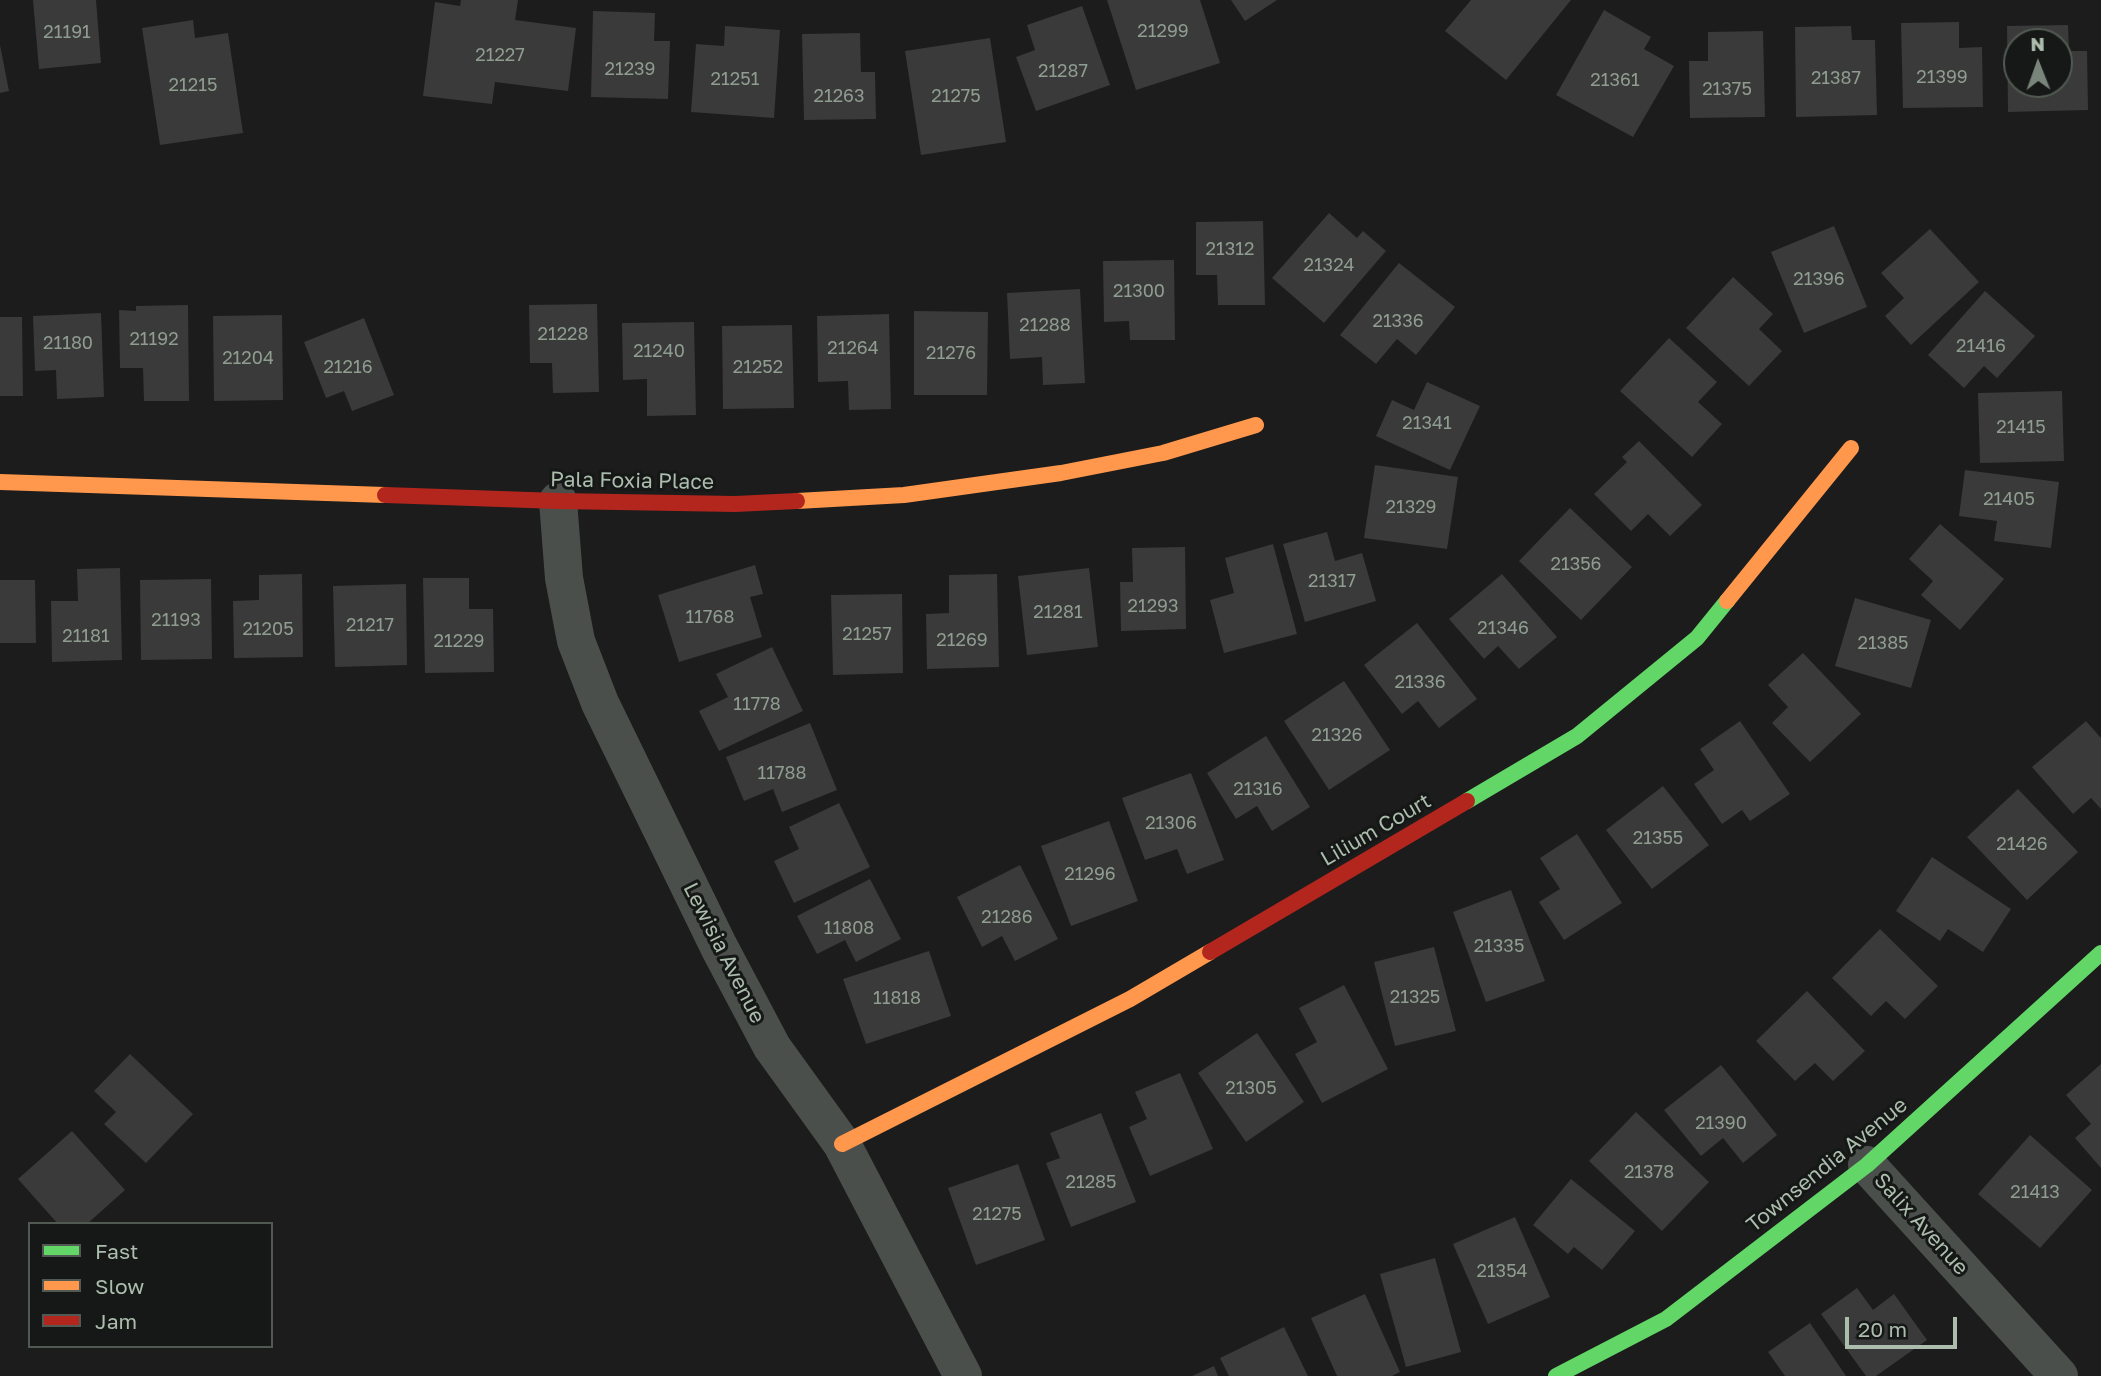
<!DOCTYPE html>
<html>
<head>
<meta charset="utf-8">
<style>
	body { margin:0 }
	#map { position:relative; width:2101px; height:1376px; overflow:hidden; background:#1b1c1b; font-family:"Golos Text",sans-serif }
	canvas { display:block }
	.legend { position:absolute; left:28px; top:1222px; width:245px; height:126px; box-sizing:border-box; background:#151816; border:2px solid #515a52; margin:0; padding:9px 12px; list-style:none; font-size:21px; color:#acbcad }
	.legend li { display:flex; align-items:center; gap:14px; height:35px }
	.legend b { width:35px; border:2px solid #515a52 }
	.north { position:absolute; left:2003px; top:28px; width:70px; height:70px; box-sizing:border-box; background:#151816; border:2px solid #515a52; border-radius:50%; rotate:359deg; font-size:19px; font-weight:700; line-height:28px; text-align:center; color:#acbcad }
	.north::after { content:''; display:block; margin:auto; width:24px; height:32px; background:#79847a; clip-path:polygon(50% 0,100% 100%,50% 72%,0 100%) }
	.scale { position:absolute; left:1845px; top:1317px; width:112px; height:32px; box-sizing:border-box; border:4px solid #acbcad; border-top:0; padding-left:9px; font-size:21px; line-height:24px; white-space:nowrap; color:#acbcad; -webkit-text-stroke:5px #151816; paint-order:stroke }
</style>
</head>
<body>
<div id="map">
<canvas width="2101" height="1376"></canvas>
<ul class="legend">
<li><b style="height:9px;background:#63d668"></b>Fast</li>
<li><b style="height:9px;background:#ff974d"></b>Slow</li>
<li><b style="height:9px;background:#b3261e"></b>Jam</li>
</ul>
<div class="north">N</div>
<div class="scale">20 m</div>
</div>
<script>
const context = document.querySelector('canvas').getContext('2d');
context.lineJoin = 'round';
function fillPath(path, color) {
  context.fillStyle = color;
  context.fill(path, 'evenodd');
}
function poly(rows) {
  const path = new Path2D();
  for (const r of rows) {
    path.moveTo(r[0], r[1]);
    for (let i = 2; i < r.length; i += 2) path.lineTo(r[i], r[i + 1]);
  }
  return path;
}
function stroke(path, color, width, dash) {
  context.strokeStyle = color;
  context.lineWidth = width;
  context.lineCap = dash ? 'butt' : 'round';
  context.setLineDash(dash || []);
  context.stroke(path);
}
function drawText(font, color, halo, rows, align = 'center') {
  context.font = font + ' "Golos Text",sans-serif';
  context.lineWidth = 6;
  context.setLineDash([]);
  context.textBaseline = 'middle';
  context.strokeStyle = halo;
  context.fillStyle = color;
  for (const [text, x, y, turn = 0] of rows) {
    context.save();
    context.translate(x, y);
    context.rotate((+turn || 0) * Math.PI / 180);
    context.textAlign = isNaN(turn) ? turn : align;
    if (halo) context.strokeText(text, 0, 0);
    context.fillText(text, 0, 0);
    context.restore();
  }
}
const building = poly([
	[33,0,96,0,101,63,39,69],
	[461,0,518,0,515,20,576,28,568,91,495,82,492,104,423,96,435,2,460,6],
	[1107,0,1200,0,1220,63,1136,90],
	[1231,0,1277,0,1245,21],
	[1471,0,1571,0,1506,80,1445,31],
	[1082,6,1110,85,1036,111,1016,57,1035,50,1027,25],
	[1604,10,1651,37,1644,49,1674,66,1633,137,1556,95],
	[593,11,655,13,654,41,670,41,668,99,591,97],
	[193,20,195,38,228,33,243,133,160,145,142,28],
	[1959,22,1959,48,1982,47,1983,107,1903,108,1901,23],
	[2068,25,2069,51,2087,51,2088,110,2008,112,2007,26],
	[2017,42,2059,42,2059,84,2017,84],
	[725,26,780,30,774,118,691,112,696,44,724,46],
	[1851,26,1852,40,1875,40,1877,115,1796,117,1795,27],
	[1763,31,1765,117,1690,118,1689,61,1708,61,1708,32],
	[860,33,861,72,875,72,876,119,804,120,802,34],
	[990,38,1006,142,921,155,905,51],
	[0,45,9,91,0,93],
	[1329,213,1357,238,1363,231,1386,251,1324,323,1272,278],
	[1263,221,1265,305,1218,305,1217,275,1196,275,1196,222],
	[1834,226,1867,307,1804,333,1771,252],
	[1930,229,1979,282,1911,345,1885,316,1904,298,1881,273],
	[1174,260,1175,340,1130,340,1129,321,1104,322,1103,261],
	[1399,263,1455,307,1416,355,1397,339,1376,364,1340,335],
	[1733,277,1773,314,1759,329,1782,351,1749,386,1686,328],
	[1080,289,1085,383,1043,385,1042,357,1010,359,1007,293],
	[1985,291,2035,336,1997,378,1984,366,1964,388,1928,355],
	[597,304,599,392,553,393,552,363,530,363,529,305],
	[188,305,189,401,144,401,143,368,120,368,119,310,136,311,136,306],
	[914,311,988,312,987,395,914,395],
	[101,313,104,397,57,399,56,370,35,371,33,316],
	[889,314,891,409,849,410,848,381,818,382,817,316],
	[282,315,283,400,214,401,213,316],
	[0,317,22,317,23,396,0,396],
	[364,318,394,395,352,411,344,391,326,398,304,342],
	[694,322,696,415,647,416,647,379,623,380,622,323],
	[792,325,794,408,723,409,722,326],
	[1669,338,1717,382,1698,402,1722,424,1692,457,1620,391],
	[1427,382,1480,406,1450,470,1376,436,1392,400,1414,410],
	[2062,391,2064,461,1980,463,1978,393],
	[1639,441,1702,505,1670,536,1648,514,1631,531,1594,494,1627,462,1622,457],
	[1375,465,1458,477,1447,549,1364,538],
	[1965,470,2059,482,2051,548,1994,541,1997,521,1959,516],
	[1570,508,1632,567,1581,620,1519,561],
	[1940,524,2004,579,1960,630,1921,595,1933,581,1909,559],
	[1327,532,1335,561,1362,553,1376,601,1305,622,1283,544],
	[1273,544,1297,634,1224,653,1210,600,1234,593,1225,558],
	[1185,547,1186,629,1121,631,1120,582,1133,582,1132,548],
	[755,565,763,594,750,597,762,637,679,662,658,595],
	[120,568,122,660,52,662,51,601,78,601,77,569],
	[1089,568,1098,647,1027,655,1018,576],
	[302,574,303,657,234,658,233,601,259,600,259,575],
	[997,574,999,667,927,669,926,614,949,613,949,575],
	[1502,574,1557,637,1519,669,1498,646,1484,659,1449,619],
	[423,578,469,578,469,609,493,609,494,672,425,673],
	[211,579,212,659,141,660,140,580],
	[0,580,35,580,36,643,0,643],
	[406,584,407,665,335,667,333,586],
	[902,594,903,673,833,675,831,595],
	[1855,598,1931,620,1911,688,1835,666],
	[1417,623,1477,699,1439,728,1418,701,1402,714,1364,665],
	[772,647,803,711,719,751,699,711,728,697,716,674],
	[1803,653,1861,714,1810,762,1772,723,1788,707,1768,685],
	[1344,681,1390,750,1329,790,1284,721],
	[1740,721,1790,794,1750,821,1742,810,1722,824,1694,784,1714,770,1700,749],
	[2086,721,2101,738,2101,809,2091,798,2073,814,2032,767],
	[810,723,837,790,782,812,773,789,744,801,726,757],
	[1266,736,1310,807,1272,831,1257,806,1236,819,1207,773],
	[1191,773,1224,860,1187,874,1177,849,1145,860,1122,798],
	[1663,786,1709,845,1652,889,1606,830],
	[2018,789,2078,852,2027,900,1967,837],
	[839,803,870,867,794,903,774,861,799,849,789,827],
	[1109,821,1138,901,1071,926,1041,846],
	[1577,834,1622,903,1564,940,1539,902,1560,889,1540,858],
	[1932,857,2011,909,1983,952,1948,929,1940,941,1896,911],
	[1020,865,1058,939,1015,961,1002,936,982,947,957,897],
	[870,879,901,939,856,962,845,940,817,954,797,916],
	[1511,890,1545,981,1486,1002,1453,912],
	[1880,929,1938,986,1905,1019,1886,1001,1871,1016,1832,978],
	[1434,947,1456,1031,1395,1046,1374,962],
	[929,951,951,1016,866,1044,843,979],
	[1344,985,1388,1069,1322,1103,1295,1054,1317,1042,1299,1008],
	[1807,991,1865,1051,1833,1081,1815,1063,1795,1081,1756,1041],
	[1257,1033,1304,1102,1246,1142,1198,1073],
	[130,1054,193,1114,146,1163,104,1124,116,1112,94,1091],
	[2101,1064,2101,1168,2075,1138,2091,1124,2066,1095],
	[1721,1065,1777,1135,1743,1163,1723,1138,1701,1156,1664,1110],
	[1180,1073,1213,1149,1150,1176,1129,1127,1147,1119,1135,1092],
	[1636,1112,1709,1182,1662,1231,1589,1161],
	[1101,1113,1136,1202,1071,1227,1046,1163,1060,1158,1050,1133],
	[72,1131,125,1190,87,1224,58,1224,18,1179],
	[2030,1135,2092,1190,2040,1248,1978,1194],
	[1018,1164,1045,1240,976,1265,948,1188],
	[1571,1179,1635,1231,1602,1270,1574,1247,1568,1254,1533,1225],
	[1515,1217,1550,1297,1488,1324,1453,1244],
	[1435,1258,1461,1352,1406,1367,1380,1274],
	[1857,1288,1873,1310,1894,1294,1927,1340,1876,1376,1866,1376,1821,1314],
	[1365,1294,1400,1372,1392,1376,1337,1376,1311,1318],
	[1810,1323,1846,1376,1785,1376,1768,1352],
	[1284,1327,1308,1376,1229,1376,1220,1358],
	[1214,1366,1218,1376,1192,1376]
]);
const street = poly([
	[558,501,564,578,576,641,600,703,719,947,772,1047,842,1144,963,1376],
	[1867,1165,2059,1376]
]);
const fast = poly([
	[1467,801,1577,736,1697,638,1727,601],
	[1556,1376,1666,1319,1867,1165,2101,953]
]);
const slow = poly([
	[0,482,385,495],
	[797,501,904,495,1061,473,1163,453,1256,425],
	[1727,601,1851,448],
	[842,1144,1130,999,1210,952]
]);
const jam = poly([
	[385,495,558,501,735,504,797,501],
	[1210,952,1467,801]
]);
const numberNames = [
	["21299",1163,31],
	["21191",67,32],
	["21227",500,55],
	["21239",630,69],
	["21287",1063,71],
	["21399",1942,77],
	["21387",1836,78],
	["21251",735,79],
	["21361",1615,80],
	["21215",193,85],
	["21375",1727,89],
	["21263",839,96],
	["21275",956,96],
	["21312",1230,249],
	["21324",1329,265],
	["21396",1819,279],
	["21300",1139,291],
	["21336",1398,321],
	["21288",1045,325],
	["21228",563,334],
	["21192",154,339],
	["21180",68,343],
	["21416",1981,346],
	["21264",853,348],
	["21240",659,351],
	["21276",951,353],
	["21204",248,358],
	["21216",348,367],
	["21252",758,367],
	["21341",1427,423],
	["21415",2021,427],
	["21405",2009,499],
	["21329",1411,507],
	["21356",1576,564],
	["21317",1332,581],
	["21293",1153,606],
	["21281",1058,612],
	["11768",710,617],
	["21193",176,620],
	["21217",370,625],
	["21346",1503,628],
	["21205",268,629],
	["21257",867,634],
	["21181",86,636],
	["21269",962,640],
	["21229",459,641],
	["21385",1883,643],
	["21336",1420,682],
	["11778",757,704],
	["21326",1337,735],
	["11788",782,773],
	["21316",1258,789],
	["21306",1171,823],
	["21355",1658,838],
	["21426",2022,844],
	["21296",1090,874],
	["21286",1007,917],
	["11808",849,928],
	["21335",1499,946],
	["21325",1415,997],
	["11818",897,998],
	["21305",1251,1088],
	["21390",1721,1123],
	["21378",1649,1172],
	["21285",1091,1182],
	["21413",2035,1192],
	["21275",997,1214],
	["21354",1502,1271]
];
const streetNames = [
	["Pala Foxia Place",632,481,1],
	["Lilium Court",1376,830,-30],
	["Lewisia Avenue",724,953,63],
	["Townsendia Avenue",1827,1165,-39],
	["Salix Avenue",1921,1224,48]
];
fillPath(building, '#393a39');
stroke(street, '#4b4f4b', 38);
stroke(fast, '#63d668', 16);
stroke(slow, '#ff974d', 16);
stroke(jam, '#b3261e', 16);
drawText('18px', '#8f9c90', null, numberNames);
drawText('21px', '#acbcad', '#151816', streetNames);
</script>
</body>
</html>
